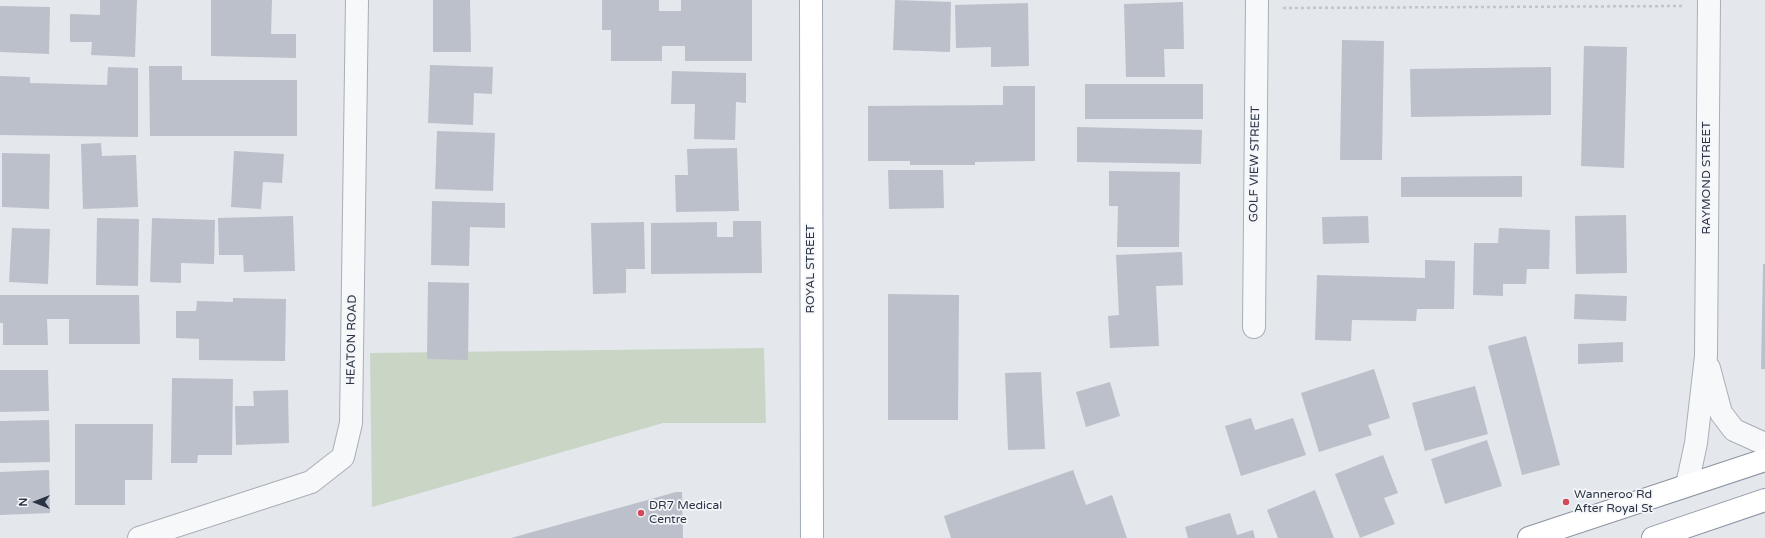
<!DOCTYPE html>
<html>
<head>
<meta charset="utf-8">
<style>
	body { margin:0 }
	#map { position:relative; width:1765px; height:538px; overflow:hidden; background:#e4e7ec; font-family:"Varela Round",sans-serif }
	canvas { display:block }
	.north { position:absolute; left:16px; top:482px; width:40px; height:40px; -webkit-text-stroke:3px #f4f6f9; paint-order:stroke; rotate:270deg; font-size:11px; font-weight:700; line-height:16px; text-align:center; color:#2b3445 }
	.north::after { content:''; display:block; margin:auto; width:14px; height:18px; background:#2b3445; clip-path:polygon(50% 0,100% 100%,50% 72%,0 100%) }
</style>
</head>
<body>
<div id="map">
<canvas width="1765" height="538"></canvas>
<div class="north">N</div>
</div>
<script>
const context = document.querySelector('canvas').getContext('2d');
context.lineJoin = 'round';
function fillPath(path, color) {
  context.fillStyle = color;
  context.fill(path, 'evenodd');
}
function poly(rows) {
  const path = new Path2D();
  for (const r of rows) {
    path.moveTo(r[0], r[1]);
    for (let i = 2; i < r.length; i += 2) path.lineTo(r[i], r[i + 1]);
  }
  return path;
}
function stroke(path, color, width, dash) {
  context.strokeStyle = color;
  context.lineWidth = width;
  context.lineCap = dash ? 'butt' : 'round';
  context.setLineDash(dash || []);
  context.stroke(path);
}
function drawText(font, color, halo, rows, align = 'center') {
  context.font = font + ' "Varela Round",sans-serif';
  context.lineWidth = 3.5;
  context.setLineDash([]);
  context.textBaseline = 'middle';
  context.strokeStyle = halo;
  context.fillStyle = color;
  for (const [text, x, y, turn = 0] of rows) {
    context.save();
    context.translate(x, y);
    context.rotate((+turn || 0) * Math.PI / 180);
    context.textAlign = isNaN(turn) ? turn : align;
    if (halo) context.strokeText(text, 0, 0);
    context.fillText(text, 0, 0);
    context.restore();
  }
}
const green = poly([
	[764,348,766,423,663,423,372,507,370,353]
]);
const building = poly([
	[100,0,137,0,135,57,91,55,92,42,70,42,70,14,100,15],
	[211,0,272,0,271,34,296,34,296,58,211,56],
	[433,0,470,0,471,52,433,52],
	[602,0,659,0,659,11,681,11,681,0,752,0,752,61,685,61,685,46,662,46,662,61,611,61,611,30,602,30],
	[895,0,951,2,950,52,893,50],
	[1183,2,1184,49,1164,49,1165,77,1126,77,1124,4],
	[1028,3,1029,66,991,67,991,47,956,48,955,5],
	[0,6,50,7,49,54,0,52],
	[1342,40,1384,41,1382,160,1340,160],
	[1584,46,1627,47,1624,168,1581,166],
	[430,65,493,67,492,94,474,93,473,125,428,123],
	[149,66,182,66,182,80,297,80,297,136,150,136],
	[108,67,138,68,138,137,0,135,0,76,30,77,30,83,107,85],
	[1551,67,1551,115,1411,117,1410,69],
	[672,71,746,73,746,103,736,102,735,140,694,139,695,104,671,104],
	[1085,84,1203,84,1203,119,1085,119],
	[1003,86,1035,86,1035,161,975,162,975,165,910,165,910,161,868,161,868,106,1003,105],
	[1077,127,1202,130,1201,164,1077,162],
	[437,131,495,133,493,191,435,189],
	[101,143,102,156,136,155,138,207,83,209,81,144],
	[737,148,739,211,676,212,675,175,688,175,687,149],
	[234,151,284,154,282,183,263,182,261,209,231,207],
	[2,153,50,154,49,209,2,207],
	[888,170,943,170,944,208,889,209],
	[1109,171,1180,172,1179,247,1117,247,1118,206,1109,206],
	[1522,176,1522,197,1401,197,1401,177],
	[432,201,505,203,505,228,470,227,469,266,431,265],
	[1626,215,1627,273,1576,274,1575,216],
	[293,216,295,271,244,272,243,255,219,255,218,218],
	[1368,216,1369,243,1323,244,1322,217],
	[97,218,139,219,138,286,96,285],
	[152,218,215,220,214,264,181,263,181,283,150,282],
	[733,221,761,221,762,273,651,274,651,223,717,222,717,237,733,237],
	[644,222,645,269,626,269,626,293,593,294,591,223],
	[12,228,50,229,48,284,9,282],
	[1499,228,1550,230,1549,269,1527,269,1526,284,1503,284,1503,296,1473,295,1474,243,1498,243],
	[1182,252,1183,285,1156,286,1159,346,1110,348,1108,316,1119,315,1116,255],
	[1425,260,1455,261,1454,309,1417,309,1416,321,1352,320,1351,341,1315,340,1317,275,1425,278],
	[1763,264,1765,264,1765,369,1761,369],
	[428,282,469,283,468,360,427,359],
	[888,294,959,295,958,420,888,420],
	[1575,294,1627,296,1626,321,1574,319],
	[0,295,139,295,140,344,69,344,69,319,47,319,48,345,3,345,3,323,0,323],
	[233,298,286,299,285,361,199,360,199,339,176,338,176,311,196,311,197,301,233,302],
	[1526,336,1560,465,1522,475,1488,346],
	[1623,342,1623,362,1578,364,1578,344],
	[1374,369,1390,418,1368,425,1372,435,1319,452,1301,393],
	[0,370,48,370,49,411,0,412],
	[1041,372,1045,449,1008,450,1005,373],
	[172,378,233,379,232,455,198,455,197,463,171,463],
	[1110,382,1120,416,1086,427,1076,392],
	[1475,386,1488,434,1425,451,1412,403],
	[288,390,289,443,236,445,235,406,254,406,253,391],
	[1251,418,1255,430,1293,418,1306,455,1241,476,1225,426],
	[49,420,50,462,0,463,0,421],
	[75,424,153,424,152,480,125,480,125,505,75,505],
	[1487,440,1502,486,1445,504,1431,459],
	[1383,455,1398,493,1384,498,1395,524,1360,538,1335,474],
	[49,470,50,513,0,515,0,472],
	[1073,470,1086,505,1112,495,1127,538,951,538,944,516],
	[1315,490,1334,538,1278,538,1267,510],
	[676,492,682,492,683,538,511,538],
	[1230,513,1237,535,1253,530,1255,538,1188,538,1185,527]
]);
const path = poly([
	[1283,8,1684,6]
]);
const minor = poly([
	[1254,327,1257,0],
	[1709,368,1721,413,1734,430,1765,444],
	[1687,485,1696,443,1706,356,1709,0],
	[139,538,311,482,343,457,351,423,357,0]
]);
const major = poly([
	[811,0,812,538]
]);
const highway = poly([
	[1529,538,1765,460],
	[1653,538,1765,500]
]);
const markers = [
	[1566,502,4,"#d1495b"],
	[641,513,4,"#d1495b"]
];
const streetNames = [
	["GOLF VIEW STREET",1255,164,-89],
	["RAYMOND STREET",1707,178,-90],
	["ROYAL STREET",811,269,-90],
	["HEATON ROAD",352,340,-89]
];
const poiNames = [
	["Wanneroo Rd",1574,495],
	["After Royal St",1574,509],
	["DR7 Medical",649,506],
	["Centre",649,520]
];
fillPath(green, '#c9d6c5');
fillPath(building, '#bbc0ca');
stroke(minor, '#a9aeb7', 24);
stroke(major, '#a3abb8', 24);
stroke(highway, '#8b94a3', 24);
stroke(path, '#c2c5cb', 2.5, [3, 3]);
stroke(minor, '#f7f8fa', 22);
stroke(major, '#fff', 22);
stroke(highway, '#fff', 22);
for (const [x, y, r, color] of markers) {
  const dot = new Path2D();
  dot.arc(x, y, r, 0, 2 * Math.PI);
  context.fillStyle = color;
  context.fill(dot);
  stroke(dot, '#f4f6f9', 1.5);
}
drawText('12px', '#2b3445', '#f4f6f9', streetNames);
drawText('12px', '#2b3445', '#f4f6f9', poiNames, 'left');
</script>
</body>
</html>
